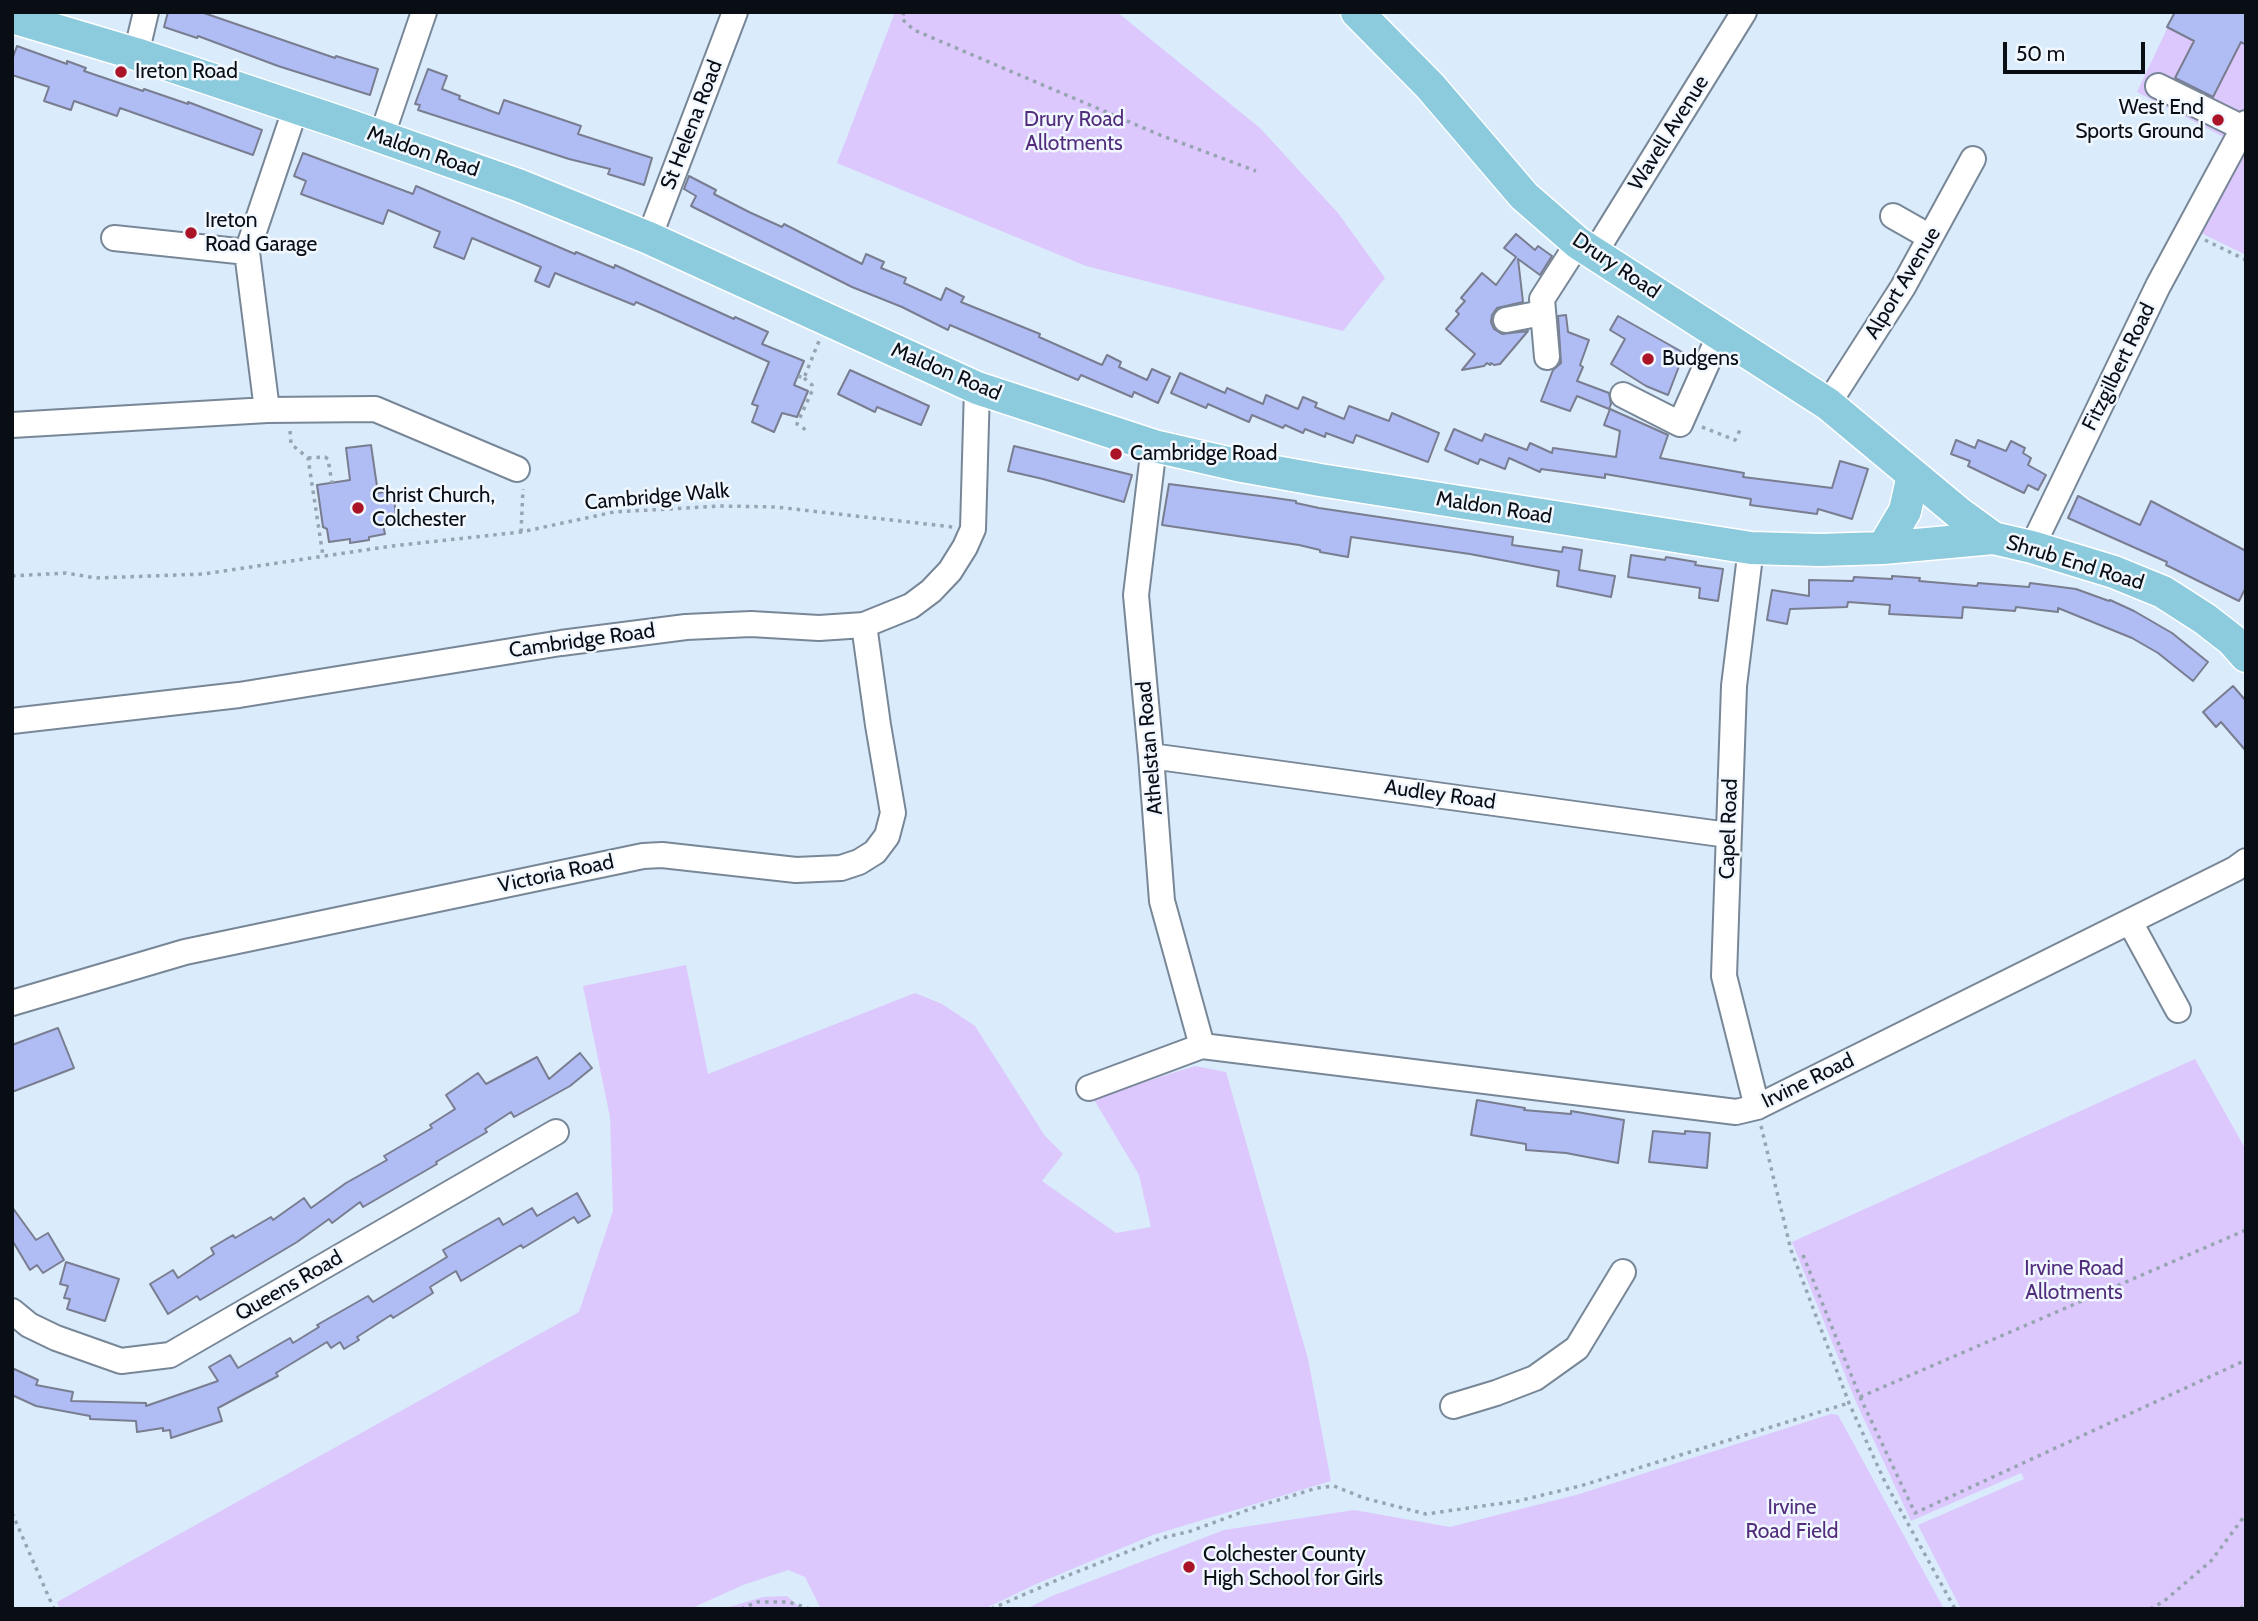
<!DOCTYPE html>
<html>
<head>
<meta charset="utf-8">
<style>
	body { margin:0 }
	#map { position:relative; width:2258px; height:1621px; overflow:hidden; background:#daebfc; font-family:Cabin,sans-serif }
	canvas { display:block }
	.frame { position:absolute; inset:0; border:14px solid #080e13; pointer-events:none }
	.scale { position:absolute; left:2003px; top:42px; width:142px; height:32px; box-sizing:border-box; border:4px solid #080e13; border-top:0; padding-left:9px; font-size:21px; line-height:24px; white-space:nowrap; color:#080e13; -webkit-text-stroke:5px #f0f7fe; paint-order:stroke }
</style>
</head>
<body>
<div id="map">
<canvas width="2258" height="1621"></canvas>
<div class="frame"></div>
<div class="scale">50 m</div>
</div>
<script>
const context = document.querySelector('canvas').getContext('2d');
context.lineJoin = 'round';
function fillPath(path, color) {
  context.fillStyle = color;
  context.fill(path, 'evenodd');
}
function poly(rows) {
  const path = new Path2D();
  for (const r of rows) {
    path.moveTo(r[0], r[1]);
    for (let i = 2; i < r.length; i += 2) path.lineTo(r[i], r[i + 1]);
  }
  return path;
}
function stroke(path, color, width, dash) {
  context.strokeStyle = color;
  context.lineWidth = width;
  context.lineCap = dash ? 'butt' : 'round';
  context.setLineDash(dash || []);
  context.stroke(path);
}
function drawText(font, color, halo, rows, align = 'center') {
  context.font = font + ' Cabin,sans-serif';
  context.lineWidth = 5;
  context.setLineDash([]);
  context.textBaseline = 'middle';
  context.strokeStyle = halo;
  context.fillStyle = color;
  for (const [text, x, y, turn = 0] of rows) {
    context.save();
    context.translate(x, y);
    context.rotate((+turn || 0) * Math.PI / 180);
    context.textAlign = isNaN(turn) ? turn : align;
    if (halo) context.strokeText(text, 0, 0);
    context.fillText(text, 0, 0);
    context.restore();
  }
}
const green = poly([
	[895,12,1117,12,1260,128,1338,213,1385,278,1343,331,1086,266,837,163],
	[2175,12,2246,12,2246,255,2201,233,2243,147,2137,92],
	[686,965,708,1074,915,993,942,1004,975,1026,1045,1136,1063,1154,1042,1181,1116,1233,1151,1227,1139,1175,1093,1098,1195,1066,1226,1072,1308,1359,1331,1481,1153,1535,1034,1585,984,1609,821,1609,805,1577,788,1570,743,1585,690,1609,60,1609,57,1602,579,1312,613,1211,610,1117,583,986],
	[2195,1059,2246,1150,2246,1609,1961,1609,1918,1525,2024,1479,2021,1473,1911,1521,1856,1402,1792,1242],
	[1831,1414,1838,1415,1944,1609,1026,1609,1052,1596,1224,1530,1354,1510,1450,1527,1576,1495],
	[787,1596,802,1609,722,1609,763,1597]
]);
const building = poly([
	[168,12,201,12,335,58,336,56,378,69,370,95,278,66,198,36,197,38,164,27,168,12],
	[2175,12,2246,12,2246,45,2241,42,2213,97,2175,78,2194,41,2167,27,2175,12],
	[17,46,67,64,67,61,86,68,84,71,143,91,144,89,188,104,188,102,262,130,253,155,120,108,117,116,74,101,71,110,44,101,49,87,12,75,12,60,17,46],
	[428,69,447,76,442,89,460,96,459,99,499,114,504,100,581,126,578,134,652,158,644,185,608,174,610,169,569,159,418,110,420,105,415,104,428,69],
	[303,153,413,194,416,186,575,254,576,252,614,268,615,265,734,319,735,317,768,332,762,344,804,361,794,385,808,391,797,417,782,413,774,432,752,422,758,406,752,404,769,362,661,313,636,302,634,305,555,273,549,287,535,281,541,267,472,238,464,259,434,247,440,232,388,210,383,224,301,194,306,181,294,176,303,153],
	[689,176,716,190,714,194,749,212,782,227,784,224,862,264,866,254,884,262,881,268,906,278,904,283,941,300,946,288,964,297,961,302,1040,334,1039,337,1102,365,1107,355,1121,362,1119,367,1147,380,1152,369,1170,377,1158,403,1134,392,1132,397,1081,375,1078,380,950,325,948,330,902,307,852,287,691,206,696,196,684,189,689,176],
	[1516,234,1535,250,1538,246,1552,256,1540,275,1518,259,1523,302,1497,308,1492,315,1491,322,1494,329,1502,334,1528,331,1500,364,1494,365,1491,363,1490,365,1487,363,1484,366,1462,370,1475,354,1446,329,1459,314,1456,311,1465,301,1461,298,1482,273,1496,285,1516,257,1504,248,1516,234],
	[1566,315,1568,332,1589,340,1580,365,1583,367,1577,381,1609,393,1611,404,1609,409,1577,396,1570,411,1541,401,1553,370,1561,363,1558,316,1566,315],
	[1618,316,1684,353,1668,395,1646,386,1611,364,1625,339,1610,330,1618,316],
	[850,370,929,406,921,425,877,407,875,412,838,394,850,370],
	[1180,373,1225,393,1227,388,1263,404,1266,395,1298,409,1303,397,1317,403,1315,407,1344,419,1349,406,1389,421,1392,413,1439,433,1428,462,1356,435,1353,443,1326,433,1325,437,1305,429,1303,433,1285,425,1283,428,1252,415,1249,422,1208,404,1206,408,1171,393,1180,373],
	[1610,409,1668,435,1660,458,1744,473,1743,477,1832,488,1840,461,1868,469,1852,519,1818,509,1817,514,1750,505,1751,499,1605,474,1605,478,1541,469,1540,472,1509,458,1505,469,1480,459,1478,464,1445,450,1454,429,1482,441,1485,434,1527,450,1530,443,1552,453,1553,448,1616,457,1620,431,1604,425,1610,409],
	[1956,440,1975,448,1978,440,2006,451,2011,441,2025,448,2023,453,2031,458,2028,465,2046,475,2038,490,2028,485,2024,493,1968,466,1970,461,1951,454,1956,440],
	[371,445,378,493,393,491,397,523,383,525,385,534,369,537,369,540,350,543,350,539,329,542,327,529,323,527,317,485,350,480,346,448,371,445],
	[1014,446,1132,475,1124,502,1043,479,1008,471,1014,446],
	[1169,484,1268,497,1296,501,1296,503,1319,508,1513,537,1512,545,1562,552,1563,547,1582,550,1579,570,1615,576,1611,597,1557,586,1559,571,1470,554,1351,537,1348,557,1320,552,1320,550,1299,545,1162,525,1169,484],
	[2078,496,2140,525,2151,501,2246,551,2246,587,2239,601,2166,565,2167,562,2068,518,2078,496],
	[1631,555,1665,560,1666,557,1696,562,1695,565,1723,569,1718,601,1699,598,1700,588,1628,577,1631,555],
	[1892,576,1920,578,1919,581,1977,586,1978,583,2029,587,2030,583,2076,589,2109,601,2110,600,2134,611,2172,633,2208,662,2193,681,2158,653,2132,638,2058,608,2058,612,2016,607,2015,611,1963,607,1962,618,1889,614,1890,605,1848,602,1847,607,1790,609,1787,624,1767,620,1772,590,1809,596,1809,580,1853,581,1854,577,1892,579,1892,576],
	[2233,686,2246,701,2246,751,2221,722,2216,727,2203,712,2233,686],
	[58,1028,74,1068,12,1092,12,1045,58,1028],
	[580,1053,592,1068,570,1086,514,1117,511,1112,485,1129,487,1132,436,1162,437,1164,363,1207,360,1202,332,1223,329,1219,297,1242,200,1300,197,1296,168,1314,150,1284,173,1270,178,1278,214,1254,211,1248,233,1235,235,1238,271,1217,273,1220,304,1198,311,1208,346,1183,387,1160,384,1156,432,1128,430,1125,455,1109,446,1095,478,1073,486,1084,537,1057,549,1079,580,1053],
	[1477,1100,1525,1108,1524,1110,1571,1114,1571,1111,1624,1120,1618,1163,1566,1153,1526,1150,1526,1144,1471,1135,1477,1100],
	[1653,1131,1685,1134,1685,1131,1710,1133,1707,1168,1649,1162,1653,1131],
	[577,1193,590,1216,578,1223,574,1217,523,1248,521,1245,461,1281,456,1271,430,1287,433,1293,393,1318,391,1315,357,1337,359,1340,344,1349,340,1342,331,1348,327,1342,276,1373,278,1376,218,1408,222,1421,171,1438,170,1430,163,1431,163,1428,137,1432,136,1421,90,1419,90,1416,36,1406,12,1395,12,1368,38,1380,36,1385,73,1392,71,1401,146,1403,146,1406,218,1381,209,1367,230,1355,238,1368,290,1338,293,1343,319,1327,317,1325,368,1296,373,1302,447,1257,443,1250,499,1218,503,1225,532,1208,537,1216,577,1193],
	[12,1207,36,1240,48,1233,64,1260,43,1273,37,1265,30,1270,12,1240,12,1207],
	[66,1262,119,1279,105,1321,67,1309,70,1299,64,1298,68,1286,60,1284,66,1262]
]);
const path = poly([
	[904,12,902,19,914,30,1160,135,1256,171],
	[2205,240,2246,260],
	[798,376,804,378,819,341],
	[804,378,812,385,812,391,797,424,806,430],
	[1702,427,1735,440,1740,430],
	[290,431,291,444,308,458,323,556],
	[308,458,325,457,328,459,332,483],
	[521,532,523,489],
	[12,576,66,573,96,578,204,574,392,546,521,532,614,512,722,506,776,507,953,527],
	[1761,1126,1791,1250,1849,1403,1885,1482,1955,1609],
	[1803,1255,1860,1397,1915,1513,2246,1360],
	[1860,1397,2246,1230],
	[12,1513,54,1609],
	[741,1609,757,1602,789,1602,810,1609],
	[991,1609,1064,1577,1162,1538,1191,1531,1253,1508,1317,1488,1334,1486,1364,1498,1426,1514,1518,1501,1580,1486,1849,1403],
	[2150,1609,2163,1602,2211,1561,2246,1514],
	[2240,1609,2246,1604]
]);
const minor = poly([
	[136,54,146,12],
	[2158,86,2243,128],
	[381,138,424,12],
	[1893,216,1930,237],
	[114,238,247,252],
	[649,238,735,12],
	[1594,254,1744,12],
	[1506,320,1542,313],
	[1547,357,1542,299,1578,243],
	[1623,395,1680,424,1720,334],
	[1828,404,1903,287,1973,159],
	[267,410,375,409,517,469],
	[12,425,267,410,247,252,296,107],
	[1154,446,1136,595,1151,756,1162,901,1202,1046],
	[2032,547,2158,286,2246,123],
	[1751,548,1734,686,1724,976,1757,1107],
	[12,721,239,695,561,643,686,627,751,624,819,628,864,625,911,606,931,591,950,571,965,547,973,529,977,388],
	[1151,756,1728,835],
	[2130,922,2178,1010],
	[12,1003,185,952,643,856,662,855,796,870,841,868,859,862,875,852,887,836,893,813,878,725,864,625],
	[1089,1088,1202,1046,1736,1112,1757,1107,2235,869,2246,861],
	[12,1311,29,1325,56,1338,121,1361,170,1355,556,1132],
	[1453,1406,1496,1393,1535,1378,1577,1348,1623,1272]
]);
const major = poly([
	[1357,12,1430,86,1524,196,1578,243,1828,404,1960,514,1993,538],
	[12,17,136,54,342,123,518,185,649,238,977,388,1154,446,1237,465,1320,480,1751,548,1820,550,1883,548,1993,538,2032,547,2114,572,2163,592,2205,619,2232,640,2246,656],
	[1883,548,1905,511,1913,475]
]);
const markers = [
	[121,72,7,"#aa1426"],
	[2218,120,7,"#aa1426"],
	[191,233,7,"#aa1426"],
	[1648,359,7,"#aa1426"],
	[1116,454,7,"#aa1426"],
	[358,508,7,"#aa1426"],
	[1189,1567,7,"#aa1426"]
];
const poiNames = [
	["Ireton Road",135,72],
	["West End",2204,108,"right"],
	["Sports Ground",2204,132,"right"],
	["Ireton",205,221],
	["Road Garage",205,245],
	["Budgens",1662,359],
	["Cambridge Road",1130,454],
	["Christ Church,",372,496],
	["Colchester",372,520],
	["Colchester County",1203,1555],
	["High School for Girls",1203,1579]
];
const parkNames = [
	["Drury Road",1074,120],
	["Allotments",1074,144],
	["Irvine Road",2074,1269],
	["Allotments",2074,1293],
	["Irvine",1792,1508],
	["Road Field",1792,1532]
];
const streetNames = [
	["St Helena Road",692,125,-69],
	["Wavell Avenue",1669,133,-58],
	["Maldon Road",423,152,19],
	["Drury Road",1616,266,34],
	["Alport Avenue",1903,283,-59],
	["Fitzgilbert Road",2119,367,-64],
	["Maldon Road",946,372,23],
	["Cambridge Walk",657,497,-5],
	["Maldon Road",1494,508,9],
	["Shrub End Road",2075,563,17],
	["Cambridge Road",582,641,-8],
	["Athelstan Road",1150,748,-95],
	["Audley Road",1440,795,8],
	["Capel Road",1729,829,-88],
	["Victoria Road",556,874,-12],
	["Irvine Road",1808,1081,-26],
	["Queens Road",289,1286,-30]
];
fillPath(green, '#dcc8fc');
fillPath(building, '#b0bcf4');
stroke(building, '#797d90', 2);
stroke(minor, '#788797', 28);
stroke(major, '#fff', 35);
stroke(path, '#97a5b2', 3.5, [3.5, 5]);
stroke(minor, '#fff', 24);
stroke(major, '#8ccadd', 32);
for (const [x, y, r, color] of markers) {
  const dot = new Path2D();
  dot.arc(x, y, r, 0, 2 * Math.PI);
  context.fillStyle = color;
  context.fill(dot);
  stroke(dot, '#f0f7fe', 2.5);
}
drawText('21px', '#080e13', '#f0f7fe', poiNames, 'left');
drawText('21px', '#522d7c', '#f0f7fe', parkNames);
drawText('21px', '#080e13', '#f0f7fe', streetNames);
</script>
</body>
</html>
